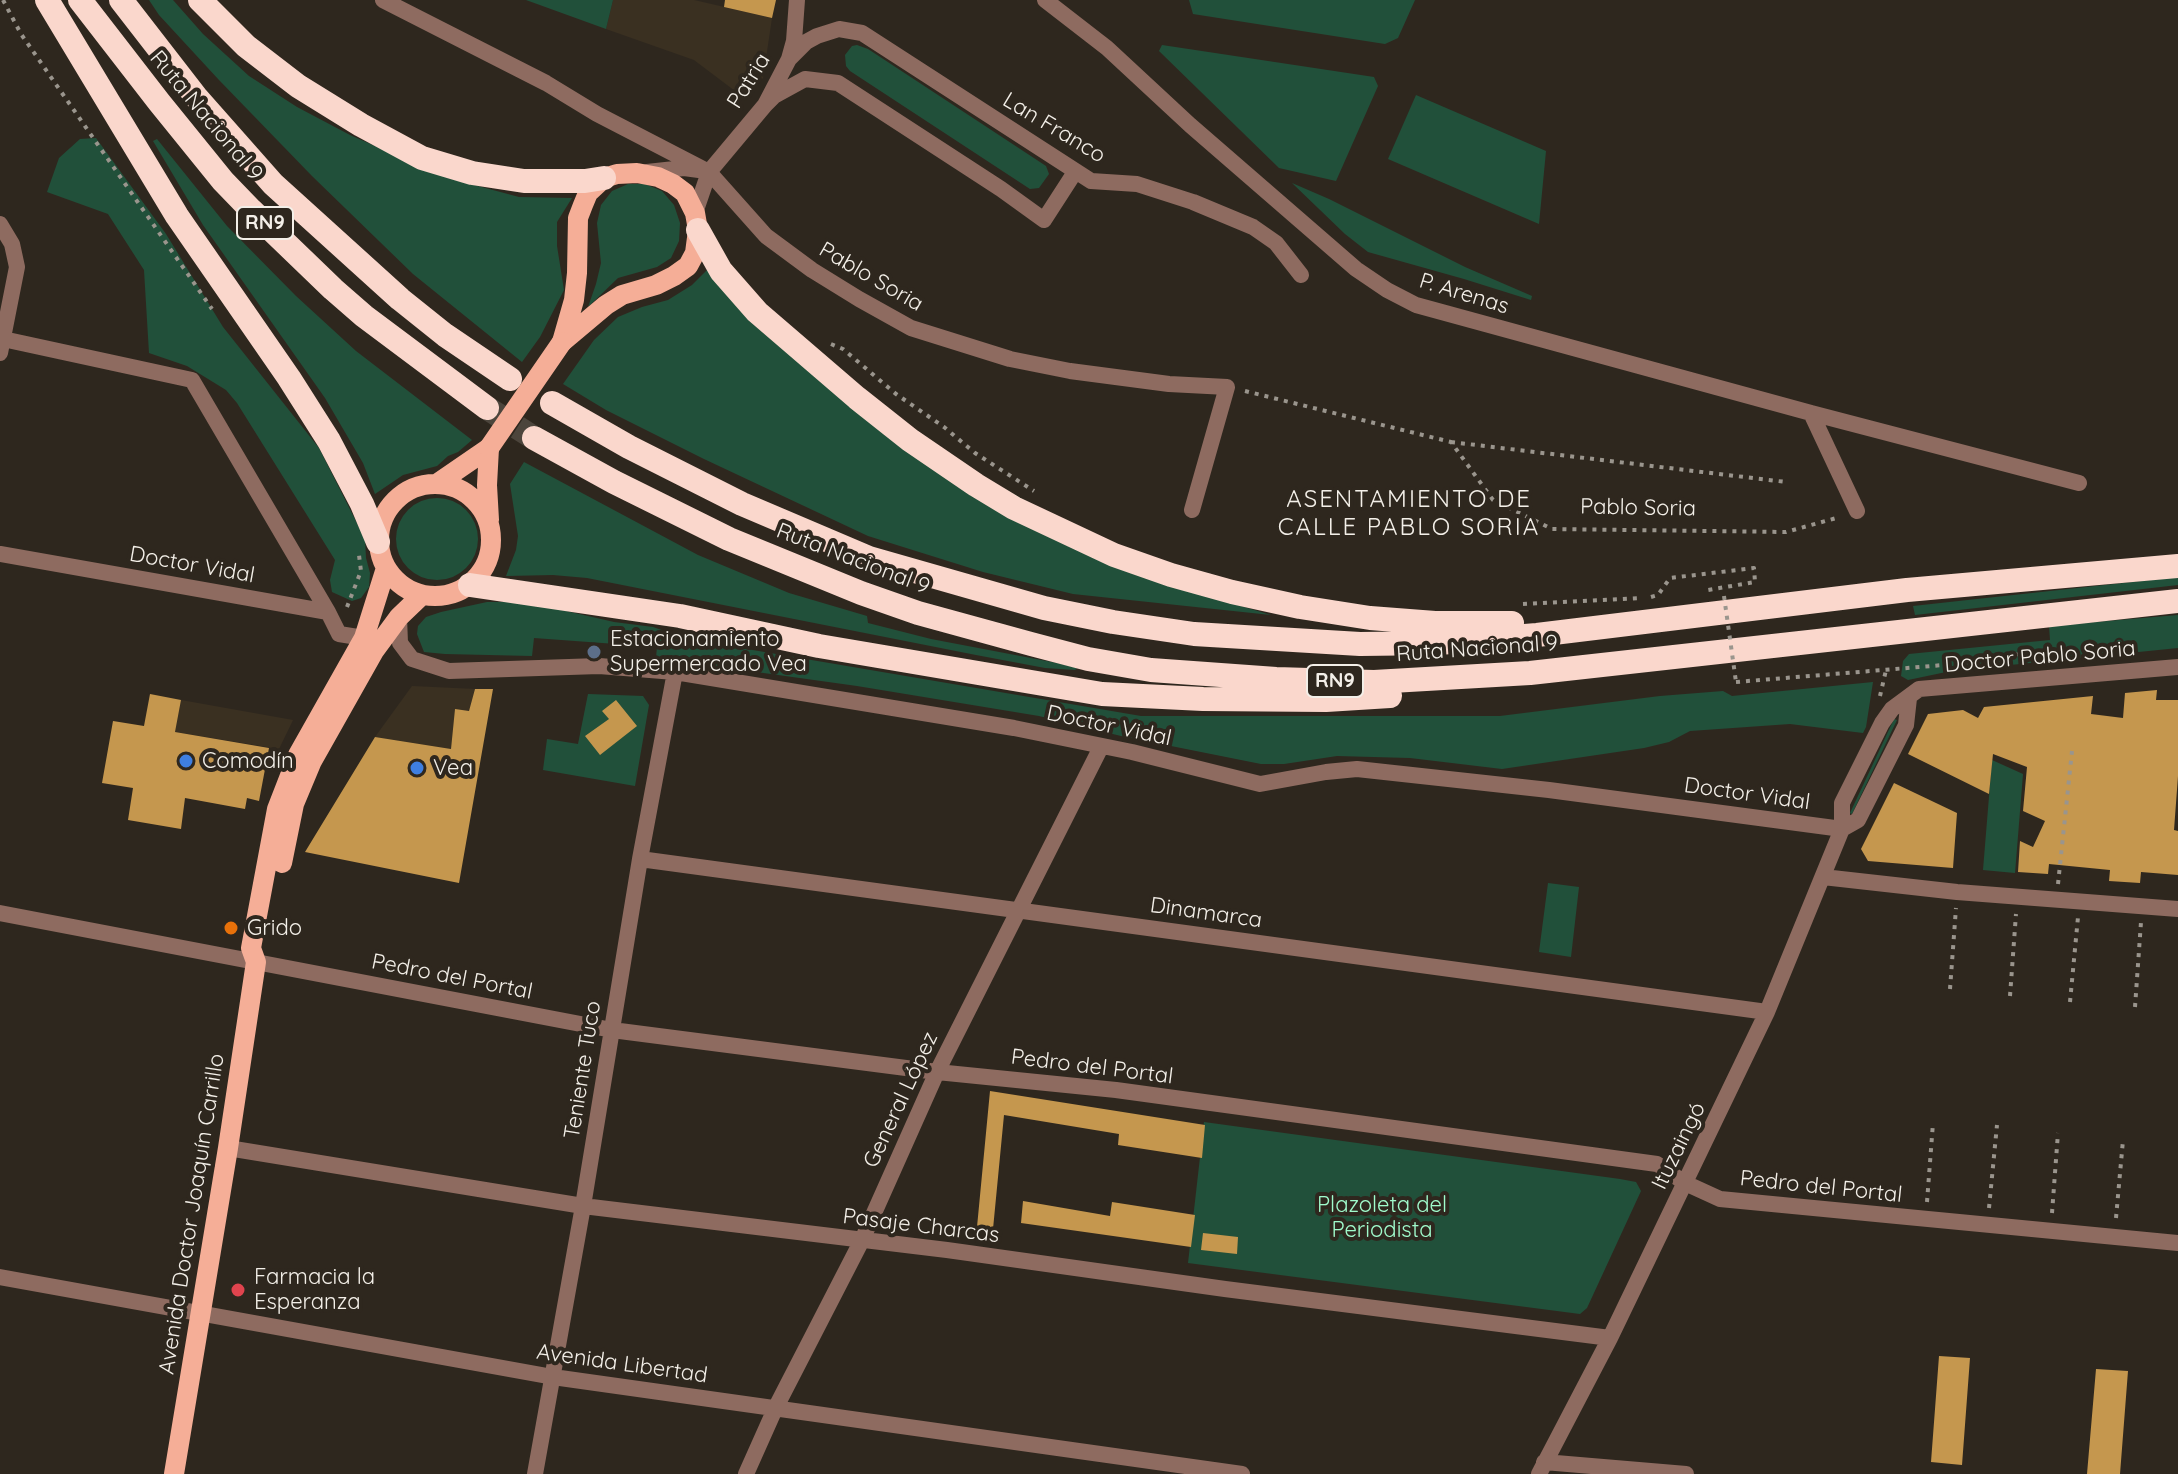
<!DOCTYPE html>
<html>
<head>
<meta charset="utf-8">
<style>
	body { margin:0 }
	canvas { display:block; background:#2e271e }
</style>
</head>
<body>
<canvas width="2178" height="1474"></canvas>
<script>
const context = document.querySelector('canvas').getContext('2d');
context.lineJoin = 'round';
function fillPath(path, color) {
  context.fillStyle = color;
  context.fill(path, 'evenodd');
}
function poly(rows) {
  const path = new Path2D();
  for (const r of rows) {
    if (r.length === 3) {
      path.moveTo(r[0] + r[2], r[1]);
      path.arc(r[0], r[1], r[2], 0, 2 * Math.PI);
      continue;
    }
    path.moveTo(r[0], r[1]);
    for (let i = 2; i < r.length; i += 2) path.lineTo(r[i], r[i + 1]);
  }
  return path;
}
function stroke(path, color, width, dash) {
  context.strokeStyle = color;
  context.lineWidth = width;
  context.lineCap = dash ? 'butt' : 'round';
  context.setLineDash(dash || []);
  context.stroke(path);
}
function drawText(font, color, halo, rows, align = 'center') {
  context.font = font + ' Quicksand,sans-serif';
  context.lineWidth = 8;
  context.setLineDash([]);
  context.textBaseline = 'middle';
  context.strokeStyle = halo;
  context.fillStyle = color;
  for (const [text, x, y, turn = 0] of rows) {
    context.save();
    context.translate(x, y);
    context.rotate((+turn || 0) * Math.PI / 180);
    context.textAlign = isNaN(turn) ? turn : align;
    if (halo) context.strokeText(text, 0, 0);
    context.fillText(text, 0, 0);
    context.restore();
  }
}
const built = poly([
	[613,0,694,0,772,18,763,78,743,97,694,60,606,29],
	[412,686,475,689,469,711,455,710,451,749,375,737],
	[181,700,293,720,279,749,175,732]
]);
const green = poly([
	[149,0,173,0,203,34,249,76,297,107,350,135,448,178,519,197,572,198,557,222,557,246,564,290,540,337,522,362,413,274,312,176,219,80,159,15],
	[526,0,613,0,606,29],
	[1189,0,1415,0,1398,38,1385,44,1193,14],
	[857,45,868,49,1046,166,1049,174,1039,188,1030,189,850,71,846,66,845,55,852,46],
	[1162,45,1374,77,1378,86,1336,181,1279,168,1159,51],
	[1416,95,1546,151,1539,224,1388,159],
	[96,138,166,234,223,327,319,448,365,539,366,558,370,573,369,587,361,598,352,601,332,592,330,580,335,560,237,403,226,390,187,366,149,353,144,270,108,214,47,192,59,158,80,139],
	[157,139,227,226,296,296,356,351,472,440,458,452,448,456,437,466,403,475,375,494,363,463,325,398,203,225,153,141],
	[1292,183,1329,199,1465,267,1532,296,1531,300,1464,279,1368,252,1345,234],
	[628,184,645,184,662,191,674,205,680,223,679,241,671,258,657,267,618,278,588,307,596,284,601,263,597,223,601,205,612,191],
	[709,268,753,324,835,393,1180,588,1271,615,1073,594,983,572,868,536,704,459,606,410,563,384,594,340,618,317,642,307,668,300,692,285],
	[524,462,698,555,789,593,867,616,868,623,931,639,1057,663,1077,668,1075,670,1045,668,976,655,587,578,553,575,506,576,516,550,518,536,510,484],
	[437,539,41],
	[2178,577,2178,585,1915,615,1913,606],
	[487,602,527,602,614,622,653,627,688,639,1141,716,1500,716,1660,696,1723,691,1732,696,1873,682,1866,727,1863,733,1790,724,1690,731,1669,742,1644,748,1502,769,1410,758,1337,756,1284,764,1261,764,1121,736,1039,716,857,686,656,658,657,647,534,638,532,656,445,654,424,652,417,634,418,626,426,617,441,612],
	[2178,615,2178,648,1951,671,1908,680,1901,676,1903,661,1909,654,2050,640,2049,626],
	[588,694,643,696,649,705,635,786,543,770,547,739,578,744],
	[1894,719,1897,720,1852,814,1850,813],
	[1992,760,2023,774,2015,873,1983,870],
	[1548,883,1579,887,1571,957,1539,952],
	[1204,1122,1620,1179,1636,1182,1641,1191,1587,1308,1580,1314,1188,1263]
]);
const building = poly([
	[725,0,776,0,772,18,724,7],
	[475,689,493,689,459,883,305,852,375,737,451,749,455,709,469,711],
	[2157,690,2156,700,2178,700,2178,776,2174,830,2178,831,2178,875,2141,872,2140,883,2109,881,2110,870,2049,864,2048,874,2018,872,2020,841,2033,847,2045,821,2023,811,2027,767,1993,754,1989,794,1908,754,1928,714,1963,710,1978,718,1984,707,2093,696,2091,714,2123,718,2125,693],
	[150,694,181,700,175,732,269,748,259,801,247,798,245,809,185,798,181,829,128,820,133,788,102,783,113,721,144,726],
	[616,700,637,726,600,755,585,736,609,719,602,711],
	[1894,783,1957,813,1953,868,1868,861,1861,849],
	[990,1091,1205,1125,1202,1158,1118,1145,1119,1134,1004,1115,993,1229,977,1227],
	[1023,1201,1110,1216,1112,1202,1195,1215,1191,1247,1021,1223],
	[1203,1233,1238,1237,1237,1254,1201,1250],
	[1939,1356,1970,1358,1962,1465,1931,1462],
	[2096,1369,2128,1371,2120,1474,2087,1474]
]);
const highwayTunnel = poly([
	[487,408,534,438]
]);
const path = poly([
	[3,0,21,34,212,309],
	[831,344,843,349,896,394,944,427,975,453,1034,491],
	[1245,391,1451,442,1493,500,1552,529,1786,532,1840,517],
	[1451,442,1786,482],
	[1651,597,1658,595,1670,578,1754,568,1755,582,1708,590],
	[1523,604,1642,598],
	[347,607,361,571,359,555],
	[1736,682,1956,664,2032,652,2033,661],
	[1880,696,1886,670],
	[2058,884,2072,751],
	[1950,989,1956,908],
	[2010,996,2016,914],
	[2070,1002,2078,917],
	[2135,1007,2141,922],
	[1927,1202,1933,1123],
	[1989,1208,1997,1125],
	[2052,1213,2058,1133],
	[2116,1218,2123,1140]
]);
const street = poly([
	[383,0,546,83,597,114,709,172,766,236,812,270,859,299,911,328,1010,359,1070,371,1169,384,1227,387,1192,510],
	[1045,0,1107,48,1190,125,1356,269,1387,290,1416,305,1811,413,1857,511],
	[789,59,806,42,817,36,839,29,862,33,1091,181,1137,184,1193,202,1253,227,1276,243,1301,275],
	[765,105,774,96,805,79,838,83,1001,189,1044,220,1075,172],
	[647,172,684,168,699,170],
	[695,213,709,172,765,105,789,59,794,41,797,0],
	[0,224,12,244,17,267,0,353],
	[3,339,192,380,328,612],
	[1811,413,2079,483],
	[0,554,328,612,339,634,364,638],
	[399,617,400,643,412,659,449,671,599,666,675,672,1014,728,1132,752,1260,784,1326,772,1357,769,1549,790,1842,829],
	[1842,829,1858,820,1906,725,1909,698],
	[640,859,1767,1012],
	[1823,877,1957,892,2178,909],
	[0,913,612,1030,937,1072,1116,1090,1657,1164,1685,1183,1720,1199,2178,1243],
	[228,1148,583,1206,947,1250,1225,1289,1610,1338],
	[0,1277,553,1377,1242,1474],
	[1544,1462,1686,1474],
	[535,1474,583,1206,640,859,675,672],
	[746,1474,775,1409,862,1240,937,1072,1101,747],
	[1539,1474,1610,1338,1767,1012,1842,829,1842,803,1882,723,1892,709,1919,689,2178,667]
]);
const primary = poly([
	[637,173,658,177,673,184,685,193,695,213,698,230,695,253,688,266,674,276,656,285,622,295,606,305,562,342,574,300,577,273,578,218,583,205,588,193,604,178,617,174,637,173],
	[489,448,487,485,489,520],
	[438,483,489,448],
	[435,540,56],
	[282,863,294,804,312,761,374,651,399,617,422,595],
	[174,1474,228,1148,256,962,251,948,277,809,298,755,364,638,386,568]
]);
const highway = poly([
	[47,0,177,216,289,378,329,441,362,504,378,542],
	[80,0,159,102,223,181,251,210,333,289,364,316,487,408],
	[121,0,197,98,273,184,400,299,445,335,510,379],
	[200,0,246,46,298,86,361,125,422,158,472,173,524,181,585,181,604,178],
	[698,230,721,271,757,312,857,398,910,440,976,485,1014,508,1114,555,1171,575,1232,592,1300,607,1370,618,1435,623,1512,623],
	[552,403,629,447,742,504,869,558,1044,608,1113,622,1194,634,1360,644,1439,643,1537,635,1907,590,2178,566],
	[534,438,614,482,729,539,861,593,918,613,1031,644,1088,659,1151,670,1276,679,1374,682,1530,673,2178,601],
	[470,585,680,616,819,646,1102,694,1203,699,1326,700,1390,696]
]);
const pathBridge = poly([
	[1724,596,1736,682]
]);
const primaryBridge = poly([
	[489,448,562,342]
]);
const markers = [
	[594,652,8,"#5c6f8a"],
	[186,761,8,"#3f7fe0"],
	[417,768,8,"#3f7fe0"],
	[231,928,8,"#e8710a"],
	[238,1290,8,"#e0444e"]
];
const shields = [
	[265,223,56],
	[1335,681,56]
];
const shieldNames = [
	["RN9",265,223],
	["RN9",1335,681]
];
const streetNames = [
	["Patria",749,81,-58],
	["Ruta Nacional 9",206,116,50],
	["Lan Franco",1054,128,31],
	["Pablo Soria",871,277,30],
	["P. Arenas",1464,294,17],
	["Pablo Soria",1638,508,1],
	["Ruta Nacional 9",853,559,21],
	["Doctor Vidal",192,565,10],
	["Ruta Nacional 9",1477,649,-4],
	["Doctor Pablo Soria",2040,657,-5],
	["Doctor Vidal",1109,726,12],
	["Doctor Vidal",1747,794,8],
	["Dinamarca",1206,913,8],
	["Pedro del Portal",452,977,11],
	["Pedro del Portal",1092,1067,7],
	["Teniente Tuco",583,1070,-81],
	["General López",901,1100,-65],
	["Ituzaingó",1679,1146,-64],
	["Pedro del Portal",1821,1187,6],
	["Avenida Doctor Joaquín Carrillo",192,1214,-81],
	["Pasaje Charcas",921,1226,7],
	["Avenida Libertad",622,1364,8]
];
const poiNames = [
	["Estacionamiento",610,639],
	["Supermercado Vea",610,664],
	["Comodín",202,761],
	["Vea",433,768],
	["Grido",247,928],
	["Farmacia la",254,1277],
	["Esperanza",254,1302]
];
const parkNames = [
	["Plazoleta del",1382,1205],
	["Periodista",1382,1230]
];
const neighbourhoodNames = [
	["ASENTAMIENTO DE",1409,500],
	["CALLE PABLO SORIA",1409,528]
];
fillPath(built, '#3a3021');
fillPath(green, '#21503a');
fillPath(building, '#c5974e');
stroke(highwayTunnel, '#4c453c', 24, [24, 12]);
stroke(path, '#9a958d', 4, [4, 6]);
stroke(street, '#8e6b60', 16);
stroke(primary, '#f5ae97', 20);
stroke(highway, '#fad7cc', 24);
stroke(pathBridge, '#9a958d', 4, [4, 6]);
stroke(primaryBridge, '#f5ae97', 20);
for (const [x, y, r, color] of markers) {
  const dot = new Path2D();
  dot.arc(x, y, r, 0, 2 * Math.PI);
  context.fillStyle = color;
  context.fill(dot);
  stroke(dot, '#2e271e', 3);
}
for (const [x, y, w] of shields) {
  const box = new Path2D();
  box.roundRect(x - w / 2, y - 16, w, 32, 6);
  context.fillStyle = '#2e271e';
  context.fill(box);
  stroke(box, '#f3efe8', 2);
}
drawText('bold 20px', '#f3efe8', null, shieldNames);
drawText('22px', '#f3efe8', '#2e271e', streetNames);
drawText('22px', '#f3efe8', '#2e271e', poiNames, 'left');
drawText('22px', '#a0fbcc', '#2e271e', parkNames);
context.letterSpacing = '2px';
drawText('24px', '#f3efe8', '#2e271e', neighbourhoodNames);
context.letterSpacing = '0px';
</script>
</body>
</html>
